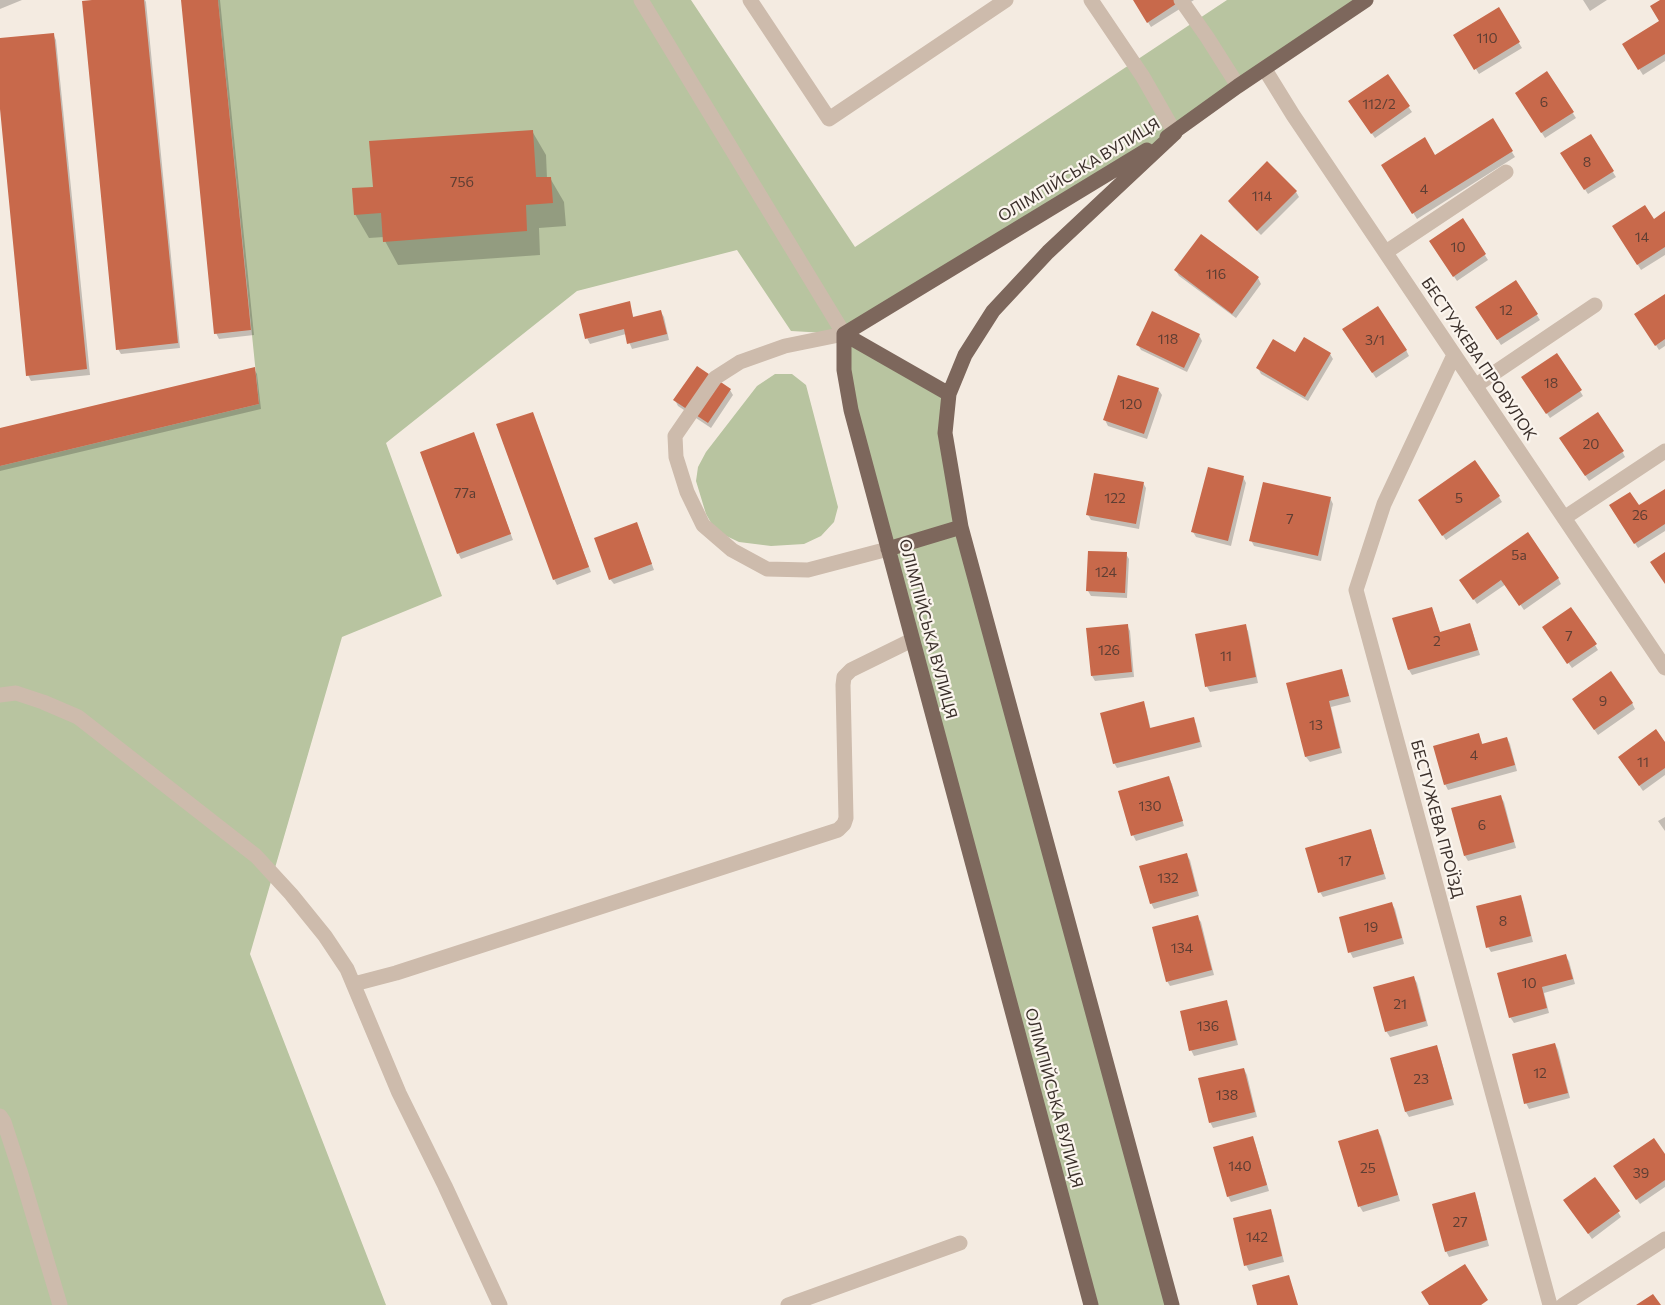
<!DOCTYPE html>
<html>
<head>
<meta charset="utf-8">
<style>
	body { margin:0 }
	canvas { display:block; background:#f4ebe1 }
</style>
</head>
<body>
<canvas width="1665" height="1305"></canvas>
<script>
const context = document.querySelector('canvas').getContext('2d');
context.lineJoin = 'round';
function fillPath(path, color) {
  context.fillStyle = color;
  context.fill(path, 'evenodd');
}
function poly(rows) {
  const path = new Path2D();
  for (const r of rows) {
    path.moveTo(r[0], r[1]);
    for (let i = 2; i < r.length; i += 2) path.lineTo(r[i], r[i + 1]);
  }
  return path;
}
function stroke(path, color, width, dash) {
  context.strokeStyle = color;
  context.lineWidth = width;
  context.lineCap = dash ? 'butt' : 'round';
  context.setLineDash(dash || []);
  context.stroke(path);
}
function drawText(font, color, halo, rows, align = 'center') {
  context.font = font + ' Commissioner,sans-serif';
  context.lineWidth = 4.5;
  context.setLineDash([]);
  context.textBaseline = 'middle';
  context.strokeStyle = halo;
  context.fillStyle = color;
  for (const [text, x, y, turn = 0] of rows) {
    context.save();
    context.translate(x, y);
    context.rotate((+turn || 0) * Math.PI / 180);
    context.textAlign = isNaN(turn) ? turn : align;
    if (halo) context.strokeText(text, 0, 0);
    context.fillText(text, 0, 0);
    context.restore();
  }
}
const green = poly([
	[218,0,691,0,855,247,1227,0,1369,0,1175,133,845,334,949,394,950,468,1171,1305,1091,1305,851,410,844,334,791,331,737,250,577,291,386,443,442,596,342,637,250,954,386,1305,0,1305,0,466,259,404],
	[775,374,792,374,806,385,838,507,834,522,821,536,804,544,771,546,739,542,720,533,714,528,706,514,696,481,698,467,706,452,757,386]
]);
const shadow = poly([
	[0,0,22,0,0,9],
	[106,0,145,0,146,2,180,348,121,354,118,349],
	[182,0,220,0,254,335,219,339,216,333],
	[1134,0,1194,0,1151,27],
	[1583,0,1607,0,1590,11],
	[1662,0,1665,0,1665,61,1643,75,1624,45,1661,21],
	[1498,9,1522,48,1479,74,1455,35],
	[53,34,56,40,90,375,31,381,28,375,0,94,0,40],
	[1547,73,1576,118,1545,138,1517,93],
	[1387,76,1412,112,1375,138,1353,107],
	[1492,120,1515,157,1417,219,1383,165,1435,157],
	[532,131,546,155,547,178,550,178,564,202,566,226,539,228,540,255,398,265,385,241,384,237,369,238,355,214,374,188],
	[1590,136,1616,177,1588,194,1562,154],
	[1296,192,1299,197,1261,235,1233,207,1229,202],
	[1665,213,1665,255,1641,270,1614,226,1654,221],
	[1462,220,1488,260,1457,281,1434,246],
	[1176,271,1258,278,1261,284,1236,318,1179,276],
	[1516,282,1540,320,1501,345,1477,307],
	[1665,296,1665,346,1659,350,1636,314],
	[629,303,634,319,661,312,664,317,669,340,632,349,626,334,590,344,587,338],
	[1199,335,1202,341,1187,372,1141,350,1138,345],
	[1347,335,1406,350,1409,356,1376,378],
	[1296,354,1330,354,1333,359,1308,401,1261,374,1258,368],
	[254,369,257,374,261,409,0,471,0,430],
	[1526,382,1580,391,1583,396,1550,418],
	[1158,389,1162,395,1147,439,1108,426,1105,420],
	[730,390,733,395,711,428,678,406,675,400],
	[532,413,591,572,557,585,554,579],
	[476,439,513,540,461,559,458,553],
	[1564,444,1622,451,1625,457,1589,481],
	[1243,477,1246,483,1231,546,1196,537,1193,532],
	[1143,483,1146,488,1139,529,1091,520,1088,515],
	[1665,491,1665,531,1638,548,1611,506,1639,508],
	[1499,497,1502,502,1446,540,1423,506],
	[1330,498,1333,504,1321,561,1254,546,1251,540],
	[639,529,654,570,614,584,610,579],
	[1126,554,1129,559,1127,598,1091,596,1088,591],
	[1558,578,1561,584,1524,610,1506,584,1477,604,1461,580],
	[1432,608,1440,633,1472,630,1480,655,1412,675,1409,670,1394,619],
	[1127,625,1130,631,1134,677,1095,681,1092,676],
	[1245,626,1248,631,1258,683,1210,692,1207,687,1197,635],
	[1547,633,1595,645,1598,650,1572,668],
	[1341,670,1344,676,1351,702,1331,707,1342,753,1310,762,1306,757,1288,684],
	[1143,703,1146,709,1151,730,1193,719,1196,724,1202,747,1117,768,1114,763],
	[1632,703,1635,709,1598,735,1577,704],
	[1479,735,1483,745,1507,738,1510,744,1517,771,1448,790,1445,784],
	[1665,745,1665,775,1643,791,1623,762],
	[1169,778,1172,784,1184,826,1136,841,1133,835],
	[1500,796,1504,802,1516,848,1468,861,1465,856],
	[1665,817,1665,831,1658,821],
	[1370,831,1373,837,1386,879,1323,897,1320,892],
	[1186,854,1190,860,1199,896,1154,909,1151,903],
	[1520,897,1523,902,1533,942,1491,952,1488,947],
	[1392,904,1395,909,1404,944,1353,958,1350,952],
	[1197,917,1201,922,1214,975,1170,986,1167,981],
	[1565,956,1569,961,1575,984,1544,993,1549,1013,1514,1023,1510,1017],
	[1414,978,1417,983,1428,1026,1390,1037,1386,1031],
	[1226,1002,1229,1007,1238,1045,1194,1056,1191,1050],
	[1555,1044,1558,1050,1570,1098,1529,1109,1526,1103],
	[1439,1052,1454,1105,1409,1117,1406,1112,1391,1059],
	[1244,1069,1247,1075,1257,1117,1213,1128,1210,1122],
	[1377,1130,1381,1136,1400,1201,1363,1212,1360,1207,1340,1142],
	[1252,1138,1255,1143,1269,1191,1231,1202,1228,1196],
	[1665,1157,1665,1187,1640,1204,1618,1172],
	[1474,1194,1477,1200,1489,1246,1449,1257,1446,1251],
	[1568,1205,1618,1212,1621,1217,1592,1239],
	[1270,1211,1273,1216,1284,1262,1249,1271,1246,1265]
]);
const building = poly([
	[92,0,144,0,178,343,116,350,82,1],
	[181,0,218,0,251,330,214,334],
	[1133,0,1182,0,1147,23],
	[1660,0,1665,0,1665,54,1638,70,1622,44,1659,21,1650,6],
	[1499,7,1520,42,1474,70,1453,35],
	[54,33,87,369,26,376,0,109,0,38],
	[1547,71,1574,112,1541,133,1515,93],
	[1388,74,1410,106,1371,134,1348,101],
	[1493,118,1513,151,1412,214,1381,165,1425,137,1435,155],
	[533,130,536,177,551,177,553,203,526,205,527,231,383,242,381,213,354,215,352,188,373,187,369,141],
	[1591,134,1614,171,1584,190,1560,153],
	[1267,161,1297,191,1257,231,1228,201],
	[1645,205,1654,219,1665,211,1665,247,1637,265,1612,226],
	[1463,218,1486,254,1453,277,1429,241],
	[1201,234,1259,277,1232,314,1174,270],
	[1516,280,1538,314,1497,340,1475,307],
	[1665,294,1665,339,1655,346,1634,314],
	[630,301,633,317,661,310,667,334,627,344,624,329,585,339,579,314],
	[1378,306,1407,350,1372,373,1342,329],
	[1152,311,1200,334,1184,368,1136,345],
	[1304,337,1331,353,1305,397,1256,368,1273,339,1295,352],
	[1557,353,1582,390,1546,414,1521,377],
	[697,366,731,389,708,423,673,400],
	[255,367,259,404,0,466,0,428],
	[1118,375,1159,388,1144,434,1103,420],
	[533,412,589,567,553,580,496,424],
	[1598,412,1624,451,1585,476,1559,438],
	[474,432,511,534,457,554,420,452],
	[1475,460,1500,496,1442,536,1418,500],
	[1208,467,1244,476,1228,541,1191,532],
	[1094,473,1144,482,1136,524,1086,515],
	[1263,482,1331,497,1318,556,1249,541],
	[1665,489,1665,524,1634,544,1609,505,1630,492,1639,505],
	[637,522,652,564,609,580,594,538],
	[1528,532,1559,578,1519,606,1501,580,1473,600,1459,580],
	[1088,551,1127,552,1125,593,1086,591],
	[1665,552,1665,584,1650,562],
	[1432,607,1440,632,1470,623,1478,650,1408,670,1392,618],
	[1571,607,1597,644,1567,664,1542,627],
	[1128,624,1132,672,1091,676,1086,628],
	[1246,624,1256,677,1205,687,1195,634],
	[1342,669,1349,696,1329,701,1340,748,1305,757,1286,683],
	[1611,671,1633,703,1594,730,1572,699],
	[1144,701,1150,728,1194,717,1200,742,1113,764,1100,713],
	[1656,729,1665,742,1665,768,1639,786,1618,757],
	[1479,733,1482,744,1507,737,1515,765,1444,785,1433,746],
	[1169,776,1183,821,1131,836,1118,791],
	[1501,795,1514,842,1464,856,1451,808],
	[1371,829,1384,874,1318,893,1305,848],
	[1187,853,1197,891,1150,904,1139,866],
	[1521,895,1531,936,1486,948,1476,906],
	[1392,902,1402,938,1348,953,1339,917],
	[1198,915,1212,970,1166,982,1152,927],
	[1566,954,1573,979,1542,987,1547,1008,1509,1018,1497,973],
	[1414,976,1426,1021,1385,1032,1373,987],
	[1227,1000,1236,1040,1189,1051,1180,1011],
	[1555,1043,1568,1093,1524,1104,1512,1054],
	[1437,1045,1452,1099,1405,1112,1390,1058],
	[1244,1068,1255,1112,1209,1123,1198,1078],
	[1378,1129,1398,1195,1358,1207,1338,1141],
	[1253,1136,1267,1185,1227,1197,1213,1147],
	[1654,1138,1665,1154,1665,1180,1636,1200,1613,1166],
	[1595,1177,1620,1211,1588,1234,1563,1200],
	[1475,1192,1487,1240,1445,1252,1432,1204],
	[1271,1209,1282,1256,1244,1266,1233,1218],
	[1465,1264,1488,1300,1481,1305,1429,1305,1421,1292],
	[1289,1275,1298,1305,1257,1305,1252,1285],
	[1653,1294,1661,1305,1636,1305]
]);
const minor = poly([
	[641,0,844,334,785,346,740,362,715,378,675,436,676,457,687,492,703,525,732,550,767,569,808,570,888,549],
	[750,0,829,119,1006,0],
	[1091,0,1143,77,1175,133],
	[1181,0,1207,37,1238,86],
	[1264,68,1293,115,1665,668],
	[1386,252,1506,172],
	[1454,355,1384,504,1356,590,1550,1305],
	[1475,386,1595,305],
	[1564,518,1665,451],
	[0,695,16,693,43,702,78,717,256,856,291,894,325,936,347,969,399,1093,445,1186,500,1305],
	[354,984,396,973,838,830,844,824,846,818,843,685,844,677,851,670,912,640],
	[0,1116,4,1122,20,1171,60,1305],
	[788,1305,960,1243],
	[1563,1305,1665,1239]
]);
const major = poly([
	[1167,137,1238,86,1366,0],
	[844,334,844,370,851,410,1091,1305],
	[844,334,1147,150],
	[844,334,949,394],
	[888,549,961,527],
	[1172,1305,961,527,945,433,949,394,965,355,993,311,1048,252,1175,133]
]);
const numberNames = [
	["110",1487,38],
	["6",1544,102],
	["112/2",1379,104],
	["8",1587,162],
	["75б",462,182],
	["4",1424,189],
	["114",1262,196],
	["14",1642,237],
	["10",1458,247],
	["116",1216,274],
	["12",1506,310],
	["118",1168,339],
	["3/1",1375,340],
	["18",1551,383],
	["120",1131,404],
	["20",1591,444],
	["77а",465,493],
	["122",1115,498],
	["5",1459,498],
	["26",1640,515],
	["7",1290,519],
	["5а",1519,555],
	["124",1106,572],
	["7",1569,636],
	["2",1437,641],
	["126",1109,650],
	["11",1226,656],
	["9",1603,701],
	["13",1316,725],
	["4",1474,755],
	["11",1643,762],
	["130",1150,806],
	["6",1482,825],
	["17",1345,861],
	["132",1168,878],
	["8",1503,921],
	["19",1371,927],
	["134",1182,948],
	["10",1529,983],
	["21",1400,1004],
	["136",1208,1026],
	["12",1540,1073],
	["23",1421,1079],
	["138",1227,1095],
	["140",1240,1166],
	["25",1368,1168],
	["39",1641,1173],
	["27",1460,1222],
	["142",1257,1237]
];
const streetNames = [
	["ОЛІМПІЙСЬКА ВУЛИЦЯ",1079,170,-31],
	["БЕСТУЖЕВА ПРОВУЛОК",1479,359,56],
	["ОЛІМПІЙСЬКА ВУЛИЦЯ",928,629,75],
	["БЕСТУЖЕВА ПРОЇЗД",1437,819,75],
	["ОЛІМПІЙСЬКА ВУЛИЦЯ",1054,1098,75]
];
fillPath(green, '#b8c4a0');
fillPath(shadow, '#0003');
fillPath(building, '#c8694b');
stroke(minor, '#cdbbac', 15);
stroke(major, '#7d675c', 15);
drawText('14px', '#5e3e33', null, numberNames);
drawText('16px', '#3b302b', '#fbf5ee', streetNames);
</script>
</body>
</html>
